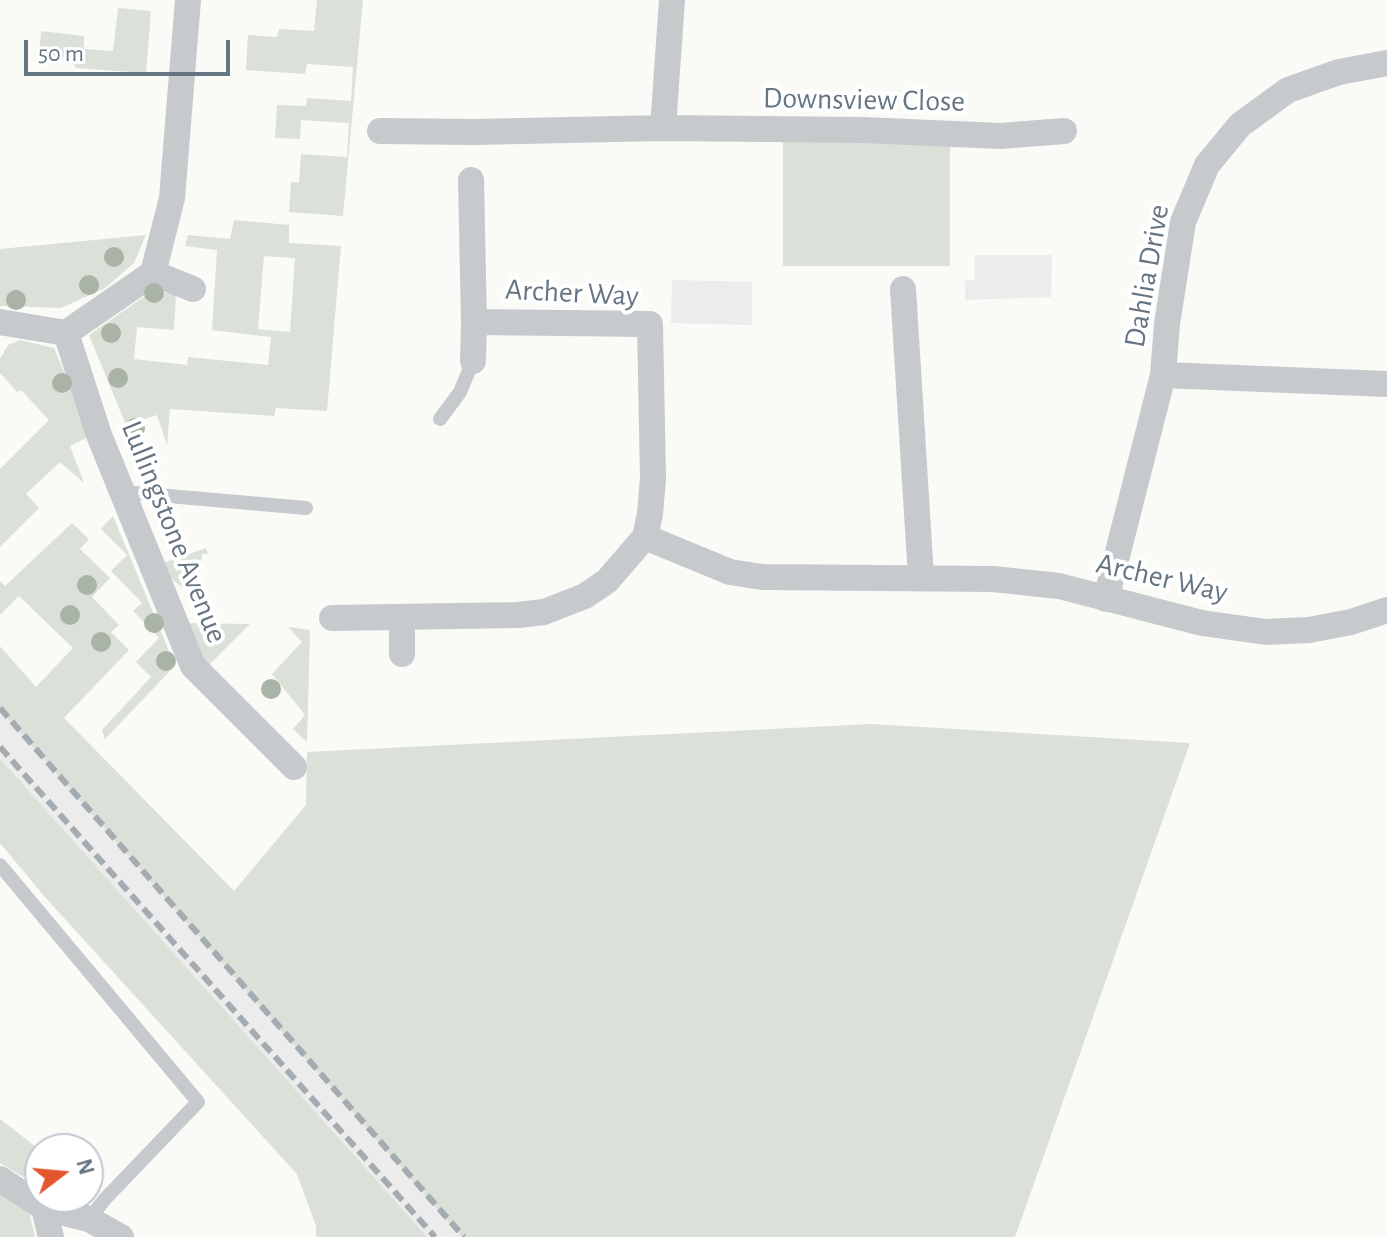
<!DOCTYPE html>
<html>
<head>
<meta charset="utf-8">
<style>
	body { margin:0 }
	#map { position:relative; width:1387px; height:1237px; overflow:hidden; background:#fafaf7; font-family:"Alegreya Sans",sans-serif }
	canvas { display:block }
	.north { position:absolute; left:24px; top:1133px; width:80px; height:80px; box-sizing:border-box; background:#fff; border:2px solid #c1c8cd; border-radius:50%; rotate:74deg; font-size:22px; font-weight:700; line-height:32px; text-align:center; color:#657582 }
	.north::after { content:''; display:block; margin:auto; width:28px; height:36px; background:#e4572e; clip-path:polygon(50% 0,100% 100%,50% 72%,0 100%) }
	.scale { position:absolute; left:24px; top:40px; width:206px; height:36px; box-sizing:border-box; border:4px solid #657582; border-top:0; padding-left:10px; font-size:24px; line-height:28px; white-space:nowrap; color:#657582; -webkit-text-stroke:6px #fff; paint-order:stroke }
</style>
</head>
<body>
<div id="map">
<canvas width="1387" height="1237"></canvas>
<div class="north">N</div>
<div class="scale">50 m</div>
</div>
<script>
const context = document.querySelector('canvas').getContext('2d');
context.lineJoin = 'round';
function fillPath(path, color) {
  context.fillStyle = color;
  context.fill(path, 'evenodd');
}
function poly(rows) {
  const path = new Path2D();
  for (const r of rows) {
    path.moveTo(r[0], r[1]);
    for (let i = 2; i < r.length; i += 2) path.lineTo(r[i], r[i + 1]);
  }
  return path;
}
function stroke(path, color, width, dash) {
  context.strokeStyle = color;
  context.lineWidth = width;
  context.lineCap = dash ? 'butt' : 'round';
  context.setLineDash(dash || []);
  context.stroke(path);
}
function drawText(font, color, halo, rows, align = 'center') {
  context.font = font + ' "Alegreya Sans",sans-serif';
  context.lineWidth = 8;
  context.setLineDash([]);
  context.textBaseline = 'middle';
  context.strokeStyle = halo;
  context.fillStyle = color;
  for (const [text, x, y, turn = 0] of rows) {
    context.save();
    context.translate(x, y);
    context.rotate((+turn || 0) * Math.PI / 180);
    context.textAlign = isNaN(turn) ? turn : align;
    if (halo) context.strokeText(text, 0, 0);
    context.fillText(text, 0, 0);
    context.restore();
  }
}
const built = poly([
	[975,255,1052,255,1051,297,965,300,965,281,975,280],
	[672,280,752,282,752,325,671,323],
	[0,646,64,718,463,1125,553,1237,325,1237,316,1226,297,1174,45,897,0,843]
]);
const green = poly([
	[317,0,363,0,343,216,289,212,291,182,299,182,301,154,347,157,349,123,301,120,300,139,275,138,277,105,306,106,307,98,351,101,353,67,307,64,305,74,246,70,248,35,277,37,279,29,314,31],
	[118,8,151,11,146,73,76,68,70,58,39,55,41,31,84,36,84,49,113,51],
	[950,140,950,266,783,266,783,142],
	[234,220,289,225,289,243,341,246,327,411,276,408,274,416,170,409,167,445,157,415,126,425,89,335,152,291,176,294,174,330,137,327,134,359,187,365,188,357,268,365,271,337,212,330,217,250,185,246,188,235,230,239],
	[264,256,295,258,290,332,258,329],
	[146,235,134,263,105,288,61,308,0,306,0,249],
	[20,340,54,348,90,436,70,446,84,483,60,462,26,494,39,508,0,547,0,469,49,420,21,390,17,392,0,373,0,359,8,345],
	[113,516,167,646,171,662,169,672,105,739,102,730,151,677,136,662,159,638,133,611,142,603,111,571,127,555,101,529],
	[72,523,89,539,80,549,110,578,92,597,119,625,111,632,129,650,64,718,234,891,306,805,307,752,872,724,1190,743,1015,1237,462,1237,0,709,0,647,36,687,73,648,19,596,0,615,0,581,5,586],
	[206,548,208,554,202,554,196,598,155,566],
	[178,623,250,624,203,671],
	[288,627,310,630,307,742,293,729,305,715,272,674,302,642],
	[0,759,427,1237,316,1237,316,1226,297,1174,45,897,0,843],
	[0,1119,40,1150,40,1187,0,1163],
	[0,1191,28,1208,35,1237,0,1237]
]);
const lane = poly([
	[440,419,460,392,473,361],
	[123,492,306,508],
	[0,865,198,1102,105,1199,89,1219]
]);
const street = poly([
	[663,128,672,0],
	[380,131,474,132,663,128,863,130,1000,136,1064,131],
	[471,180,474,322,650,324,653,478,650,514,645,537,730,572,762,577,993,579,1059,586,1202,623,1266,632,1309,630,1351,622,1387,610],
	[153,273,193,289],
	[903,289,921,577],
	[0,322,66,333,99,435,193,666,294,767],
	[66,333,153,273,172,198,188,0],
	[473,361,474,322],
	[1163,375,1387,384],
	[1106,599,1163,375,1167,324,1183,222,1207,165,1240,125,1288,90,1339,72,1387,63],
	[402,617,402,654],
	[332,618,518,615,544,612,585,596,607,581,645,537],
	[0,1179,44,1208,89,1219,121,1237],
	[44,1208,51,1237]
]);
const rail = poly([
	[0,708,464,1237],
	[0,747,435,1237]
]);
const trees = [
	[114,257],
	[89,285],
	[154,293],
	[16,300],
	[111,333],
	[118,378],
	[62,383],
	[135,428],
	[87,585],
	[70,615],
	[154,623],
	[101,642],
	[166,661],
	[271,689]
];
const streetNames = [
	["Downsview Close",864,100,1],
	["Dahlia Drive",1147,276,-80],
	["Archer Way",572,293,3],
	["Lullingstone Avenue",174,532,68],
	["Archer Way",1162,578,13]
];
fillPath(built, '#ebeceb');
fillPath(green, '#dbe1d8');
stroke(lane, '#c6cacd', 14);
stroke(street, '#c6cacd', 26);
stroke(rail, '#a4abb1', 6, [12, 6]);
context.fillStyle = '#a9b4a6';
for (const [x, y] of trees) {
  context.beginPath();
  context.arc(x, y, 10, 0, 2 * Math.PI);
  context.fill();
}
drawText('30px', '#657582', '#fff', streetNames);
</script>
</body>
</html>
